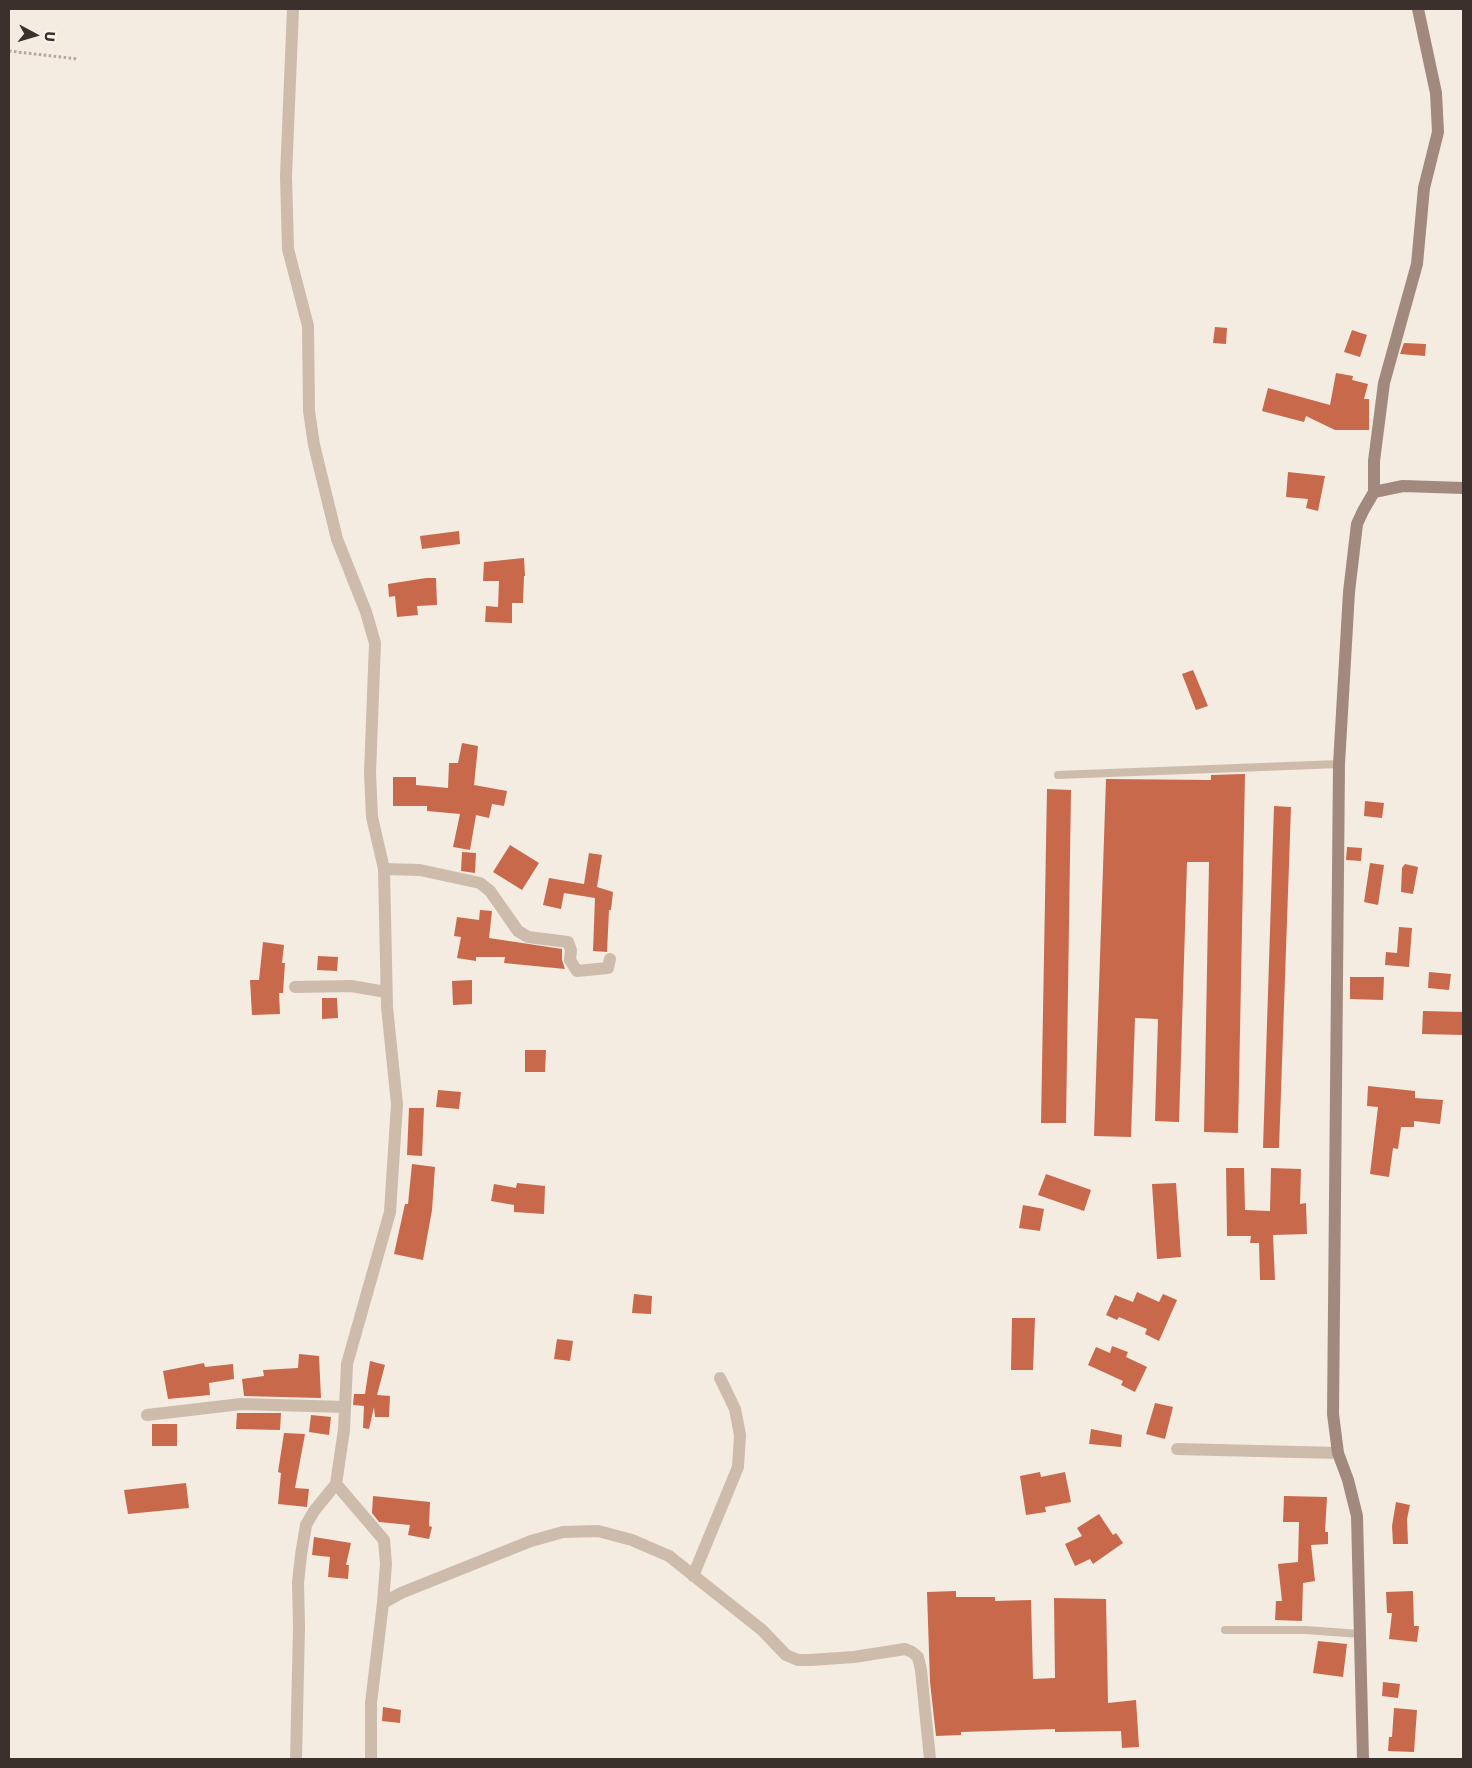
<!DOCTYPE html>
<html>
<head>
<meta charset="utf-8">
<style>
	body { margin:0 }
	#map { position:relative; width:1472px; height:1768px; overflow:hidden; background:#f4ebe1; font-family:"Golos Text",sans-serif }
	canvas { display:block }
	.frame { position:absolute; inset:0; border:10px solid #3b302b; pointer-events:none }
	.north { position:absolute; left:10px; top:10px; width:50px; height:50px; -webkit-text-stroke:4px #fbf5ee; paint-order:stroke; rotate:96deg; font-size:14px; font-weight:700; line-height:20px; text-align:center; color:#3b302b }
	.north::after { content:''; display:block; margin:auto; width:18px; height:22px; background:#3b302b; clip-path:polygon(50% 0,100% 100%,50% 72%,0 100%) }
</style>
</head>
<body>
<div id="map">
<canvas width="1472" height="1768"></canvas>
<div class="frame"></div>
<div class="north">U</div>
</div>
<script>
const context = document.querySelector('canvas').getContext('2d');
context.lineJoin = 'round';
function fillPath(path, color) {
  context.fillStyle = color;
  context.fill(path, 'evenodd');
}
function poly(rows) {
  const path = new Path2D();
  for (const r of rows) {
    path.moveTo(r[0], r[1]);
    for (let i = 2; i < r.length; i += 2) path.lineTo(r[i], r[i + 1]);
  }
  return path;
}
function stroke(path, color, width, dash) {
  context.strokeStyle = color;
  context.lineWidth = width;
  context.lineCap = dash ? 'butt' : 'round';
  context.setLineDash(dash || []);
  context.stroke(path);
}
const building = poly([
	[1215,327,1227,328,1226,344,1213,343],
	[1352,330,1367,335,1360,357,1344,352],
	[1404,343,1426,344,1425,356,1400,354],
	[1336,373,1353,376,1352,380,1368,384,1364,399,1369,399,1369,430,1335,430,1306,416,1304,422,1262,411,1268,388,1330,405],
	[1288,472,1325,476,1318,511,1306,508,1308,499,1286,497],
	[459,531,460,544,422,549,420,536],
	[524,558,525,576,524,576,523,603,512,603,512,623,485,622,486,606,498,607,499,581,483,581,484,562],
	[426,578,436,578,437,605,417,606,418,615,397,617,395,596,389,597,388,584],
	[1193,670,1208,706,1196,710,1182,674],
	[462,743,478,746,474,785,507,791,504,806,492,804,489,818,476,815,470,850,453,847,460,814,427,811,427,806,393,806,393,777,416,777,416,785,448,788,449,763,458,763],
	[1245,774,1238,1133,1204,1132,1209,862,1187,862,1179,1122,1155,1121,1158,1019,1135,1018,1131,1137,1094,1136,1106,779,1211,780,1211,775],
	[1047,789,1071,790,1066,1123,1041,1123],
	[1365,801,1384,803,1382,818,1364,816],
	[1274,806,1291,807,1279,1148,1263,1148],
	[510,845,539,863,522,890,493,872],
	[1347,847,1362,848,1361,861,1346,860],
	[462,852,476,853,475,873,461,871],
	[589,853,602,855,597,887,613,892,611,910,609,910,607,952,593,951,595,898,564,893,561,909,543,905,549,878,584,884],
	[1370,863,1384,865,1378,905,1364,902],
	[1405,864,1418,867,1413,894,1401,892,1402,868],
	[480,910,492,911,489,938,562,949,562,960,565,969,504,963,505,957,476,957,476,961,457,958,461,937,454,936,457,917,479,920],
	[1399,927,1412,928,1409,967,1385,965,1386,952,1397,953],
	[263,942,284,945,282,963,285,963,283,993,279,993,280,1014,252,1015,250,980,259,980],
	[318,956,338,957,337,971,317,970],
	[1429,972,1451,974,1449,990,1428,988],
	[1350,977,1384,977,1383,1000,1350,999],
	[472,980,472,1004,453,1005,452,981],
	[322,998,337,998,338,1018,322,1019],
	[1423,1011,1463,1012,1463,1035,1422,1034],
	[525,1050,546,1050,545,1072,525,1072],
	[1368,1086,1415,1091,1415,1098,1443,1100,1440,1124,1414,1121,1414,1127,1401,1127,1398,1149,1393,1148,1389,1177,1370,1174,1378,1107,1367,1106],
	[438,1090,461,1092,459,1109,436,1107],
	[409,1108,424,1108,422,1156,407,1155],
	[412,1164,435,1167,432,1210,423,1260,394,1254,405,1204,408,1204],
	[1226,1168,1244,1168,1245,1210,1270,1211,1271,1168,1301,1169,1300,1204,1306,1203,1307,1234,1273,1235,1275,1280,1260,1280,1259,1243,1250,1243,1251,1236,1227,1236],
	[1046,1174,1091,1190,1084,1211,1038,1195],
	[517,1183,545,1186,544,1214,514,1212,514,1205,491,1201,494,1184,516,1188],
	[1176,1183,1181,1257,1157,1259,1152,1184],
	[1023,1205,1044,1209,1040,1231,1019,1228],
	[1137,1292,1159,1302,1163,1294,1177,1300,1159,1341,1145,1334,1147,1329,1119,1317,1117,1320,1106,1315,1115,1295,1133,1302],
	[634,1294,652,1296,651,1314,632,1313],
	[1012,1318,1035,1318,1033,1370,1011,1370],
	[557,1339,573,1341,570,1361,554,1359],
	[1112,1346,1128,1352,1126,1357,1147,1367,1135,1392,1121,1385,1123,1381,1088,1365,1096,1347,1110,1353],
	[299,1354,319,1356,321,1398,244,1396,242,1379,264,1376,263,1370,298,1368],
	[370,1361,385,1365,377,1395,390,1396,389,1417,375,1417,374,1407,369,1429,363,1428,364,1406,353,1405,354,1394,365,1394],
	[204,1363,205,1367,233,1364,234,1379,209,1383,210,1395,168,1399,163,1371],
	[1155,1403,1173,1407,1165,1439,1146,1434],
	[237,1413,281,1413,280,1430,236,1429],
	[311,1415,331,1417,329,1435,309,1432],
	[152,1424,177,1424,177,1446,152,1446],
	[1091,1429,1122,1435,1121,1447,1089,1444],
	[284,1433,305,1434,295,1488,309,1489,307,1507,278,1504,281,1473,278,1472],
	[1040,1472,1041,1477,1065,1472,1071,1502,1045,1507,1046,1512,1026,1515,1020,1476],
	[186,1483,189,1508,128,1514,124,1490],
	[373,1496,430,1502,429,1526,432,1527,429,1539,408,1535,410,1525,379,1522,372,1513],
	[1284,1496,1327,1497,1325,1532,1328,1532,1328,1544,1311,1545,1315,1581,1303,1583,1302,1621,1275,1620,1276,1601,1282,1601,1278,1564,1298,1562,1299,1522,1283,1522],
	[1396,1502,1410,1505,1407,1519,1408,1544,1393,1544,1392,1526],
	[1099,1514,1113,1535,1116,1533,1123,1543,1093,1564,1090,1559,1075,1566,1065,1544,1082,1536,1077,1528],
	[314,1537,351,1543,346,1565,349,1565,348,1579,328,1577,330,1557,312,1555],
	[956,1591,956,1597,995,1597,995,1601,1031,1600,1033,1679,1055,1678,1054,1598,1106,1599,1108,1703,1136,1700,1139,1747,1122,1748,1121,1731,1055,1732,1055,1729,961,1732,961,1735,936,1736,930,1682,927,1592],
	[1413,1591,1414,1626,1419,1626,1417,1642,1389,1639,1392,1613,1387,1613,1386,1592],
	[1318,1641,1347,1644,1343,1677,1313,1673],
	[1383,1682,1400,1684,1398,1698,1382,1696],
	[383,1707,401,1710,400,1723,382,1721],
	[1394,1708,1417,1710,1414,1752,1388,1751,1389,1737,1392,1737]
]);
const path = poly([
	[9,51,78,59]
]);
const lane = poly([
	[1058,775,1339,764],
	[1225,1630,1306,1630,1360,1634]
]);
const street = poly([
	[293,9,286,176,288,249,308,326,309,411,314,445,337,539,366,612,375,643,370,773,372,817,384,869,387,1007,397,1104,390,1212,347,1364,344,1430,336,1484,314,1511,306,1525,301,1555,298,1583,299,1627,296,1759],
	[384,869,420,870,480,883,490,891,518,931,528,937,568,942,571,950,570,960,577,971,608,968,610,959],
	[295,987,351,986,386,992],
	[147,1415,241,1404,345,1407],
	[1177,1449,1338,1453],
	[336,1484,384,1540,386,1564,383,1603],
	[693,1576,738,1467,740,1435,735,1409,720,1378],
	[371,1759,371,1703,383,1603,401,1593,531,1541,563,1532,598,1531,632,1540,669,1556,762,1630,786,1655,798,1660,810,1660,854,1657,905,1649,912,1652,918,1657,921,1670,930,1759]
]);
const secondary = poly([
	[1374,492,1374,461,1384,383,1417,264,1424,188,1438,132,1436,93,1418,9],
	[1363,1759,1357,1516,1348,1480,1338,1453,1333,1414,1339,764,1349,592,1357,524,1363,511,1374,492,1403,486,1463,488]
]);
fillPath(building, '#c8694b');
stroke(path, '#b9a596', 3, [2.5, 2.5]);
stroke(lane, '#cdbbac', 8);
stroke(street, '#cdbbac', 12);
stroke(secondary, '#a18a7d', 12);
</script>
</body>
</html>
